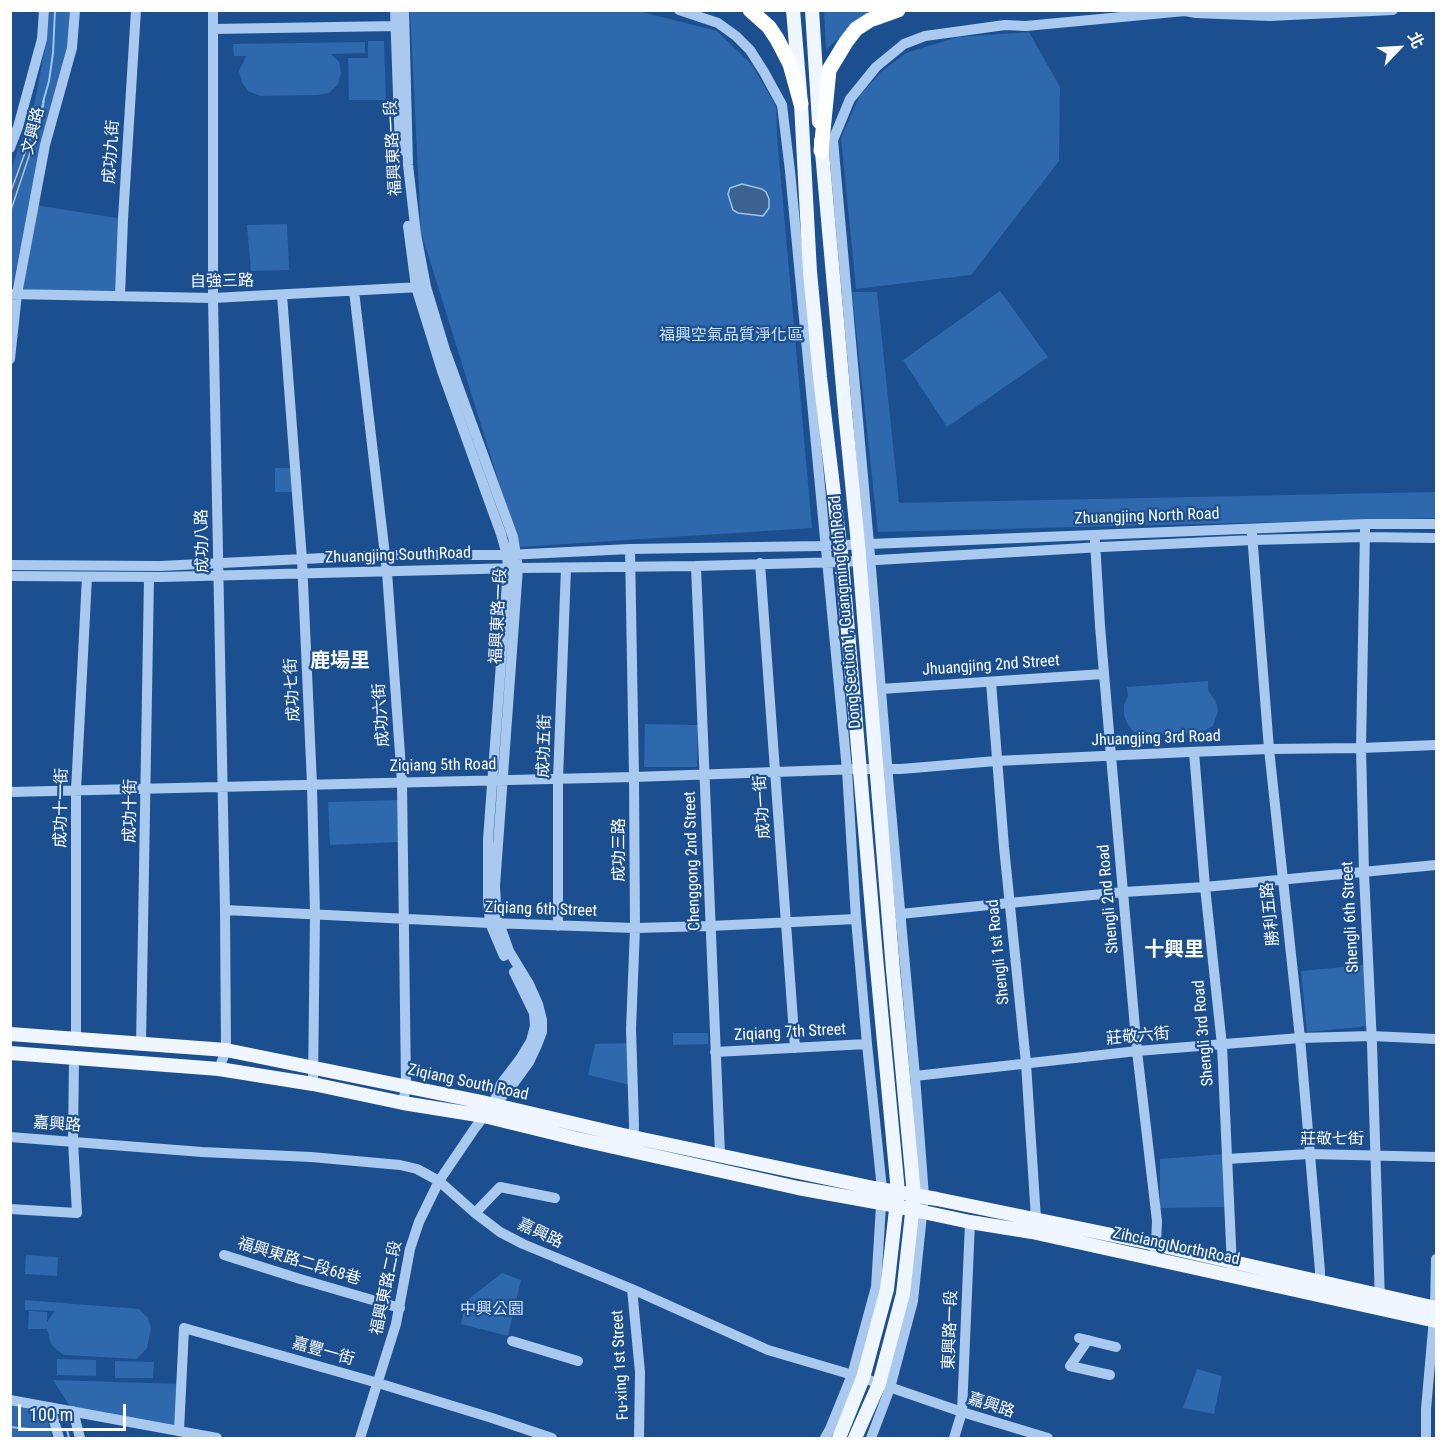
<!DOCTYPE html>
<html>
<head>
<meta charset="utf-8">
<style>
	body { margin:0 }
	#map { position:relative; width:1447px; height:1449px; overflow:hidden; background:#1b4f8f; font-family:"Roboto Condensed","Noto Sans TC",sans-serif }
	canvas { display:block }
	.frame { position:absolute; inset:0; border:12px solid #fff; pointer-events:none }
	.north { position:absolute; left:1369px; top:18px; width:60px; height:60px; -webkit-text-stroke:4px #1b4f8f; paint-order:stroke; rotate:65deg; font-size:16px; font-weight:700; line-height:24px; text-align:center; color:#fff }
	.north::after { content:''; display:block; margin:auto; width:21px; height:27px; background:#fff; clip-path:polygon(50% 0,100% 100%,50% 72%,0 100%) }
	.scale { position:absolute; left:18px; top:1404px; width:108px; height:27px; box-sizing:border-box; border:3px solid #fff; border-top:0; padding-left:8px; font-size:18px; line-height:21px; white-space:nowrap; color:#fff; -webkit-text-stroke:4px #1b4f8f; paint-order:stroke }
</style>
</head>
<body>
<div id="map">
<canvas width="1447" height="1449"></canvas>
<div class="frame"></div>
<div class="north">北</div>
<div class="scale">100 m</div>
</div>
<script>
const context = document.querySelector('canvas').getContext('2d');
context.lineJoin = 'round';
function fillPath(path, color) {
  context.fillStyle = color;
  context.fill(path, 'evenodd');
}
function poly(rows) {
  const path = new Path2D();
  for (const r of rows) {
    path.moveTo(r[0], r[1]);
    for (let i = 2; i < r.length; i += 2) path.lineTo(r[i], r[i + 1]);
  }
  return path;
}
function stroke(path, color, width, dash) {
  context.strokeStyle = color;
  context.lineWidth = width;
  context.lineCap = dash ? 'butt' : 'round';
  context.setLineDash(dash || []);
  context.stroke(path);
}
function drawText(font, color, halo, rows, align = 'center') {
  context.font = font + ' "Roboto Condensed","Noto Sans TC",sans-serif';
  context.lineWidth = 4.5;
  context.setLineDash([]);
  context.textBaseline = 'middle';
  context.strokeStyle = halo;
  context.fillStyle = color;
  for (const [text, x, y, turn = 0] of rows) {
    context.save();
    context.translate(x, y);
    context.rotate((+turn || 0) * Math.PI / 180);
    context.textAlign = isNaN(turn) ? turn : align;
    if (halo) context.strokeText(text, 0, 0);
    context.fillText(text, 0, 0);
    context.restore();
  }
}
const green = poly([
	[845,10,876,11,845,32,826,50,824,12],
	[49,11,70,11,68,47,45,133,13,284,11,285,11,170,35,101,47,37],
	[410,11,638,11,717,31,752,65,776,106,777,136,812,528,519,547,421,232],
	[1029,32,1060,87,1059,161,971,275,856,289,841,138,860,95,881,72,906,53,958,37],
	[368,41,384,41,386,100,349,100,348,58,368,58],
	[365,42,365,53,331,54,339,62,341,73,338,84,329,93,318,95,261,96,248,91,242,82,239,71,246,56,234,56,233,44],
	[35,205,123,219,120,296,17,294],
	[287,224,289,270,251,271,247,225],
	[1000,291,1048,357,947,427,903,360],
	[852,292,877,292,899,503,1436,492,1436,518,878,532],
	[275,468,294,468,294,492,275,492],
	[1208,681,1208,690,1216,702,1218,711,1213,726,1204,731,1200,733,1141,736,1132,730,1127,723,1124,715,1124,705,1128,696,1127,687],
	[645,724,698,725,697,767,644,767],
	[398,800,400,842,330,845,328,802],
	[1364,965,1370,1026,1307,1032,1301,971],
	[673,1033,708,1033,708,1044,673,1045],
	[632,1043,634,1086,588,1075,595,1044],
	[1225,1154,1226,1207,1160,1208,1160,1159],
	[26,1255,58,1257,57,1276,25,1274],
	[502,1273,521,1280,508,1336,461,1324,466,1301],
	[25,1300,139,1309,148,1318,151,1328,147,1348,137,1359,64,1355,57,1350,51,1344,47,1329,28,1329,29,1311,47,1312,47,1322,55,1311,25,1310],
	[57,1359,96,1360,96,1376,57,1375],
	[115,1361,154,1362,153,1378,115,1378],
	[1197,1369,1222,1376,1214,1414,1183,1408],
	[53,1380,179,1384,175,1426,71,1408],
	[10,1404,45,1411,52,1438,11,1438]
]);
const water = poly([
	[44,101,40,123,11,210,11,191,44,101],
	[742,184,762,189,766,192,769,199,769,208,763,216,738,213,733,210,728,194,730,188,742,184]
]);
const stream = poly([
	[43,102,49,81,53,53,55,10],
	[10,1427,30,1429],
	[67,1430,69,1438]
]);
const minor = poly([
	[213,10,213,298,225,910,226,1050,219,1069],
	[395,10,400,151],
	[679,10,718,23,736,36,750,50,764,72,782,105,790,171,847,770,856,919,867,1044,882,1189,876,1287,852,1375,830,1429,825,1438],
	[213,29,396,26],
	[10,148,18,127,42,39,44,10],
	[408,226,416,287,442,371,501,534,507,555,508,568,488,839,488,899,490,923,504,956],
	[354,291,387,572,402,782,406,1086,403,1103],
	[10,294,213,298,421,287],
	[282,295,302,560,312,785,315,914,313,1084],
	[120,296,123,219,136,10],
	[10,359,17,294,45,145,72,48,75,10],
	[1365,530,1361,748,1364,873,1372,1044,1380,1303],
	[1252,534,1269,749,1300,1038,1320,1271,1320,1286],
	[1095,541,1100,626,1111,756,1137,1051,1157,1221,1156,1245,1153,1260],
	[630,549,634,777,635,928,631,1029,634,1125,633,1145],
	[760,563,795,1048],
	[10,565,160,566,385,555,507,555,630,549,820,546,1366,524,1436,524],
	[696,566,720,1155],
	[10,576,160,577,518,568,696,566,842,562,1102,547,1253,540,1365,537,1436,538],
	[991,682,1004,847,1026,1063,1036,1219],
	[881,689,1103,674],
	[1194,752,1205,887,1222,1045,1232,1267],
	[10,792,634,777,860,769,901,769,996,761,1189,752,1269,749,1361,748,1436,745],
	[225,910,490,923,635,928,710,926,856,919],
	[900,914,1009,903,1124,892,1205,887,1436,865],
	[558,926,558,779,566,568],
	[76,1040,76,790,87,577],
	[141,1044,149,577],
	[715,1052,867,1044],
	[915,1076,1137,1051,1300,1038,1372,1036,1436,1039],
	[494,1102,501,1084,520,1059,531,1041,535,1026,534,1013,514,972],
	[10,1137,202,1152,311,1157,400,1165,417,1169,439,1181,475,1213,500,1232,523,1244,632,1289,768,1350,863,1378,962,1412,1048,1438],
	[1227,1159,1309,1154,1436,1157],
	[10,1209,77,1213,73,1141,74,1058],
	[475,1213,500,1187,555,1198],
	[224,1255,300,1279,400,1308],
	[632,1289,640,1372,639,1438],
	[1079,1338,1116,1347],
	[1088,1340,1070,1366,1110,1375],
	[512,1341,578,1361],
	[10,1400,217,1438],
	[50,1407,59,1438],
	[73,1411,80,1438],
	[179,1431,184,1328,378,1383,492,1418,552,1438],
	[360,1438,396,1324,410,1249,419,1222,439,1181,475,1128,493,1104,508,1091,529,1062,537,1045,542,1032,542,1020,538,1004,529,984,509,951,499,923,496,906,495,886,518,568,516,555,513,537,445,350,426,287,416,234,408,165,404,10],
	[871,1438,890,1388,913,1301,924,1196,915,1076,889,788,869,544,833,140,850,99,876,67,904,44,925,36,1005,25,1026,26,1185,11,1196,13,1270,16,1393,10],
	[954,1438,962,1412,970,1222],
	[1426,1438,1426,1409,1435,1307,1436,1259]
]);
const major = poly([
	[793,10,801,104,810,272,820,377,842,562,876,957,898,1192,887,1289,863,1378,839,1438],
	[812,10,819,122],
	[821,141,846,422,858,544,893,970,914,1195,903,1294,879,1384,855,1438],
	[10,1034,226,1050,482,1102,623,1135,874,1188,937,1199,1141,1241,1436,1308],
	[10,1053,219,1069,313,1084,403,1103,484,1116,578,1139,798,1188,881,1203,970,1222,1032,1232,1436,1321]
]);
const highway = poly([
	[750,10,769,27,777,39,790,64,801,104],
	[821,151,829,70,846,42,856,29,870,20,898,10]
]);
const streetNames = [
	["文興路",34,131,-76],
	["福興東路一段",394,148,-93],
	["成功九街",112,152,-86],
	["自強三路",222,282,-1],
	["Zhuangjing North Road",1147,517,-2],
	["成功八路",203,541,-91],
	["Zhuangjing South Road",398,556,-2],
	["Dong Section 1, Guangming 6th Road",846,612,-95],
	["福興東路一段",499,616,-87],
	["Jhuangjing 2nd Street",991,666,-4],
	["成功七街",293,690,-93],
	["成功六街",382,715,-94],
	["Jhuangjing 3rd Road",1156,739,-2],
	["成功五街",545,746,-88],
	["Ziqiang 5th Road",443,766,-1],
	["成功一街",763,807,-94],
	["成功十一街",62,808,-89],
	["成功十街",131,811,-89],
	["成功三路",620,850,-90],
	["Chenggong 2nd Street",693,861,-92],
	["Shengli 2nd Road",1109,899,-95],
	["Ziqiang 6th Street",541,910,2],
	["勝利五路",1271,914,-96],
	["Shengli 6th Street",1351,917,-93],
	["Shengli 1st Road",999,952,-96],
	["Ziqiang 7th Street",790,1033,-3],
	["Shengli 3rd Road",1204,1033,-95],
	["莊敬六街",1138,1037,-5],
	["Ziqiang South Road",468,1083,12],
	["嘉興路",57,1125,4],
	["莊敬七街",1332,1140],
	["嘉興路",540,1234,25],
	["Zihciang North Road",1176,1247,12],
	["福興東路二段68巷",299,1262,17],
	["福興東路二段",387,1288,-78],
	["東興路一段",951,1330,-88],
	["嘉豐一街",323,1352,16],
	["Fu-xing 1st Street",621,1365,-93],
	["嘉興路",991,1406,18]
];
const parkNames = [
	["福興空氣品質淨化區",731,336],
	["中興公園",492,1310]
];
const quarterNames = [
	["鹿場里",340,662],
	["十興里",1174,951]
];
fillPath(green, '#2e69ad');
fillPath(water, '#3c6290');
stroke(water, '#9cc4f0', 1.5);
stroke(stream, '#9cc4f0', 2);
stroke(minor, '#a9c9ee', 10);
stroke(major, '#f0f6ff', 14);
stroke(highway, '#fff', 15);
drawText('16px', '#fff', '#1b4f8f', streetNames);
drawText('16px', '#cfe3fa', '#1b4f8f', parkNames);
drawText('bold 20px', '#fff', '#1b4f8f', quarterNames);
</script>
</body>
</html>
